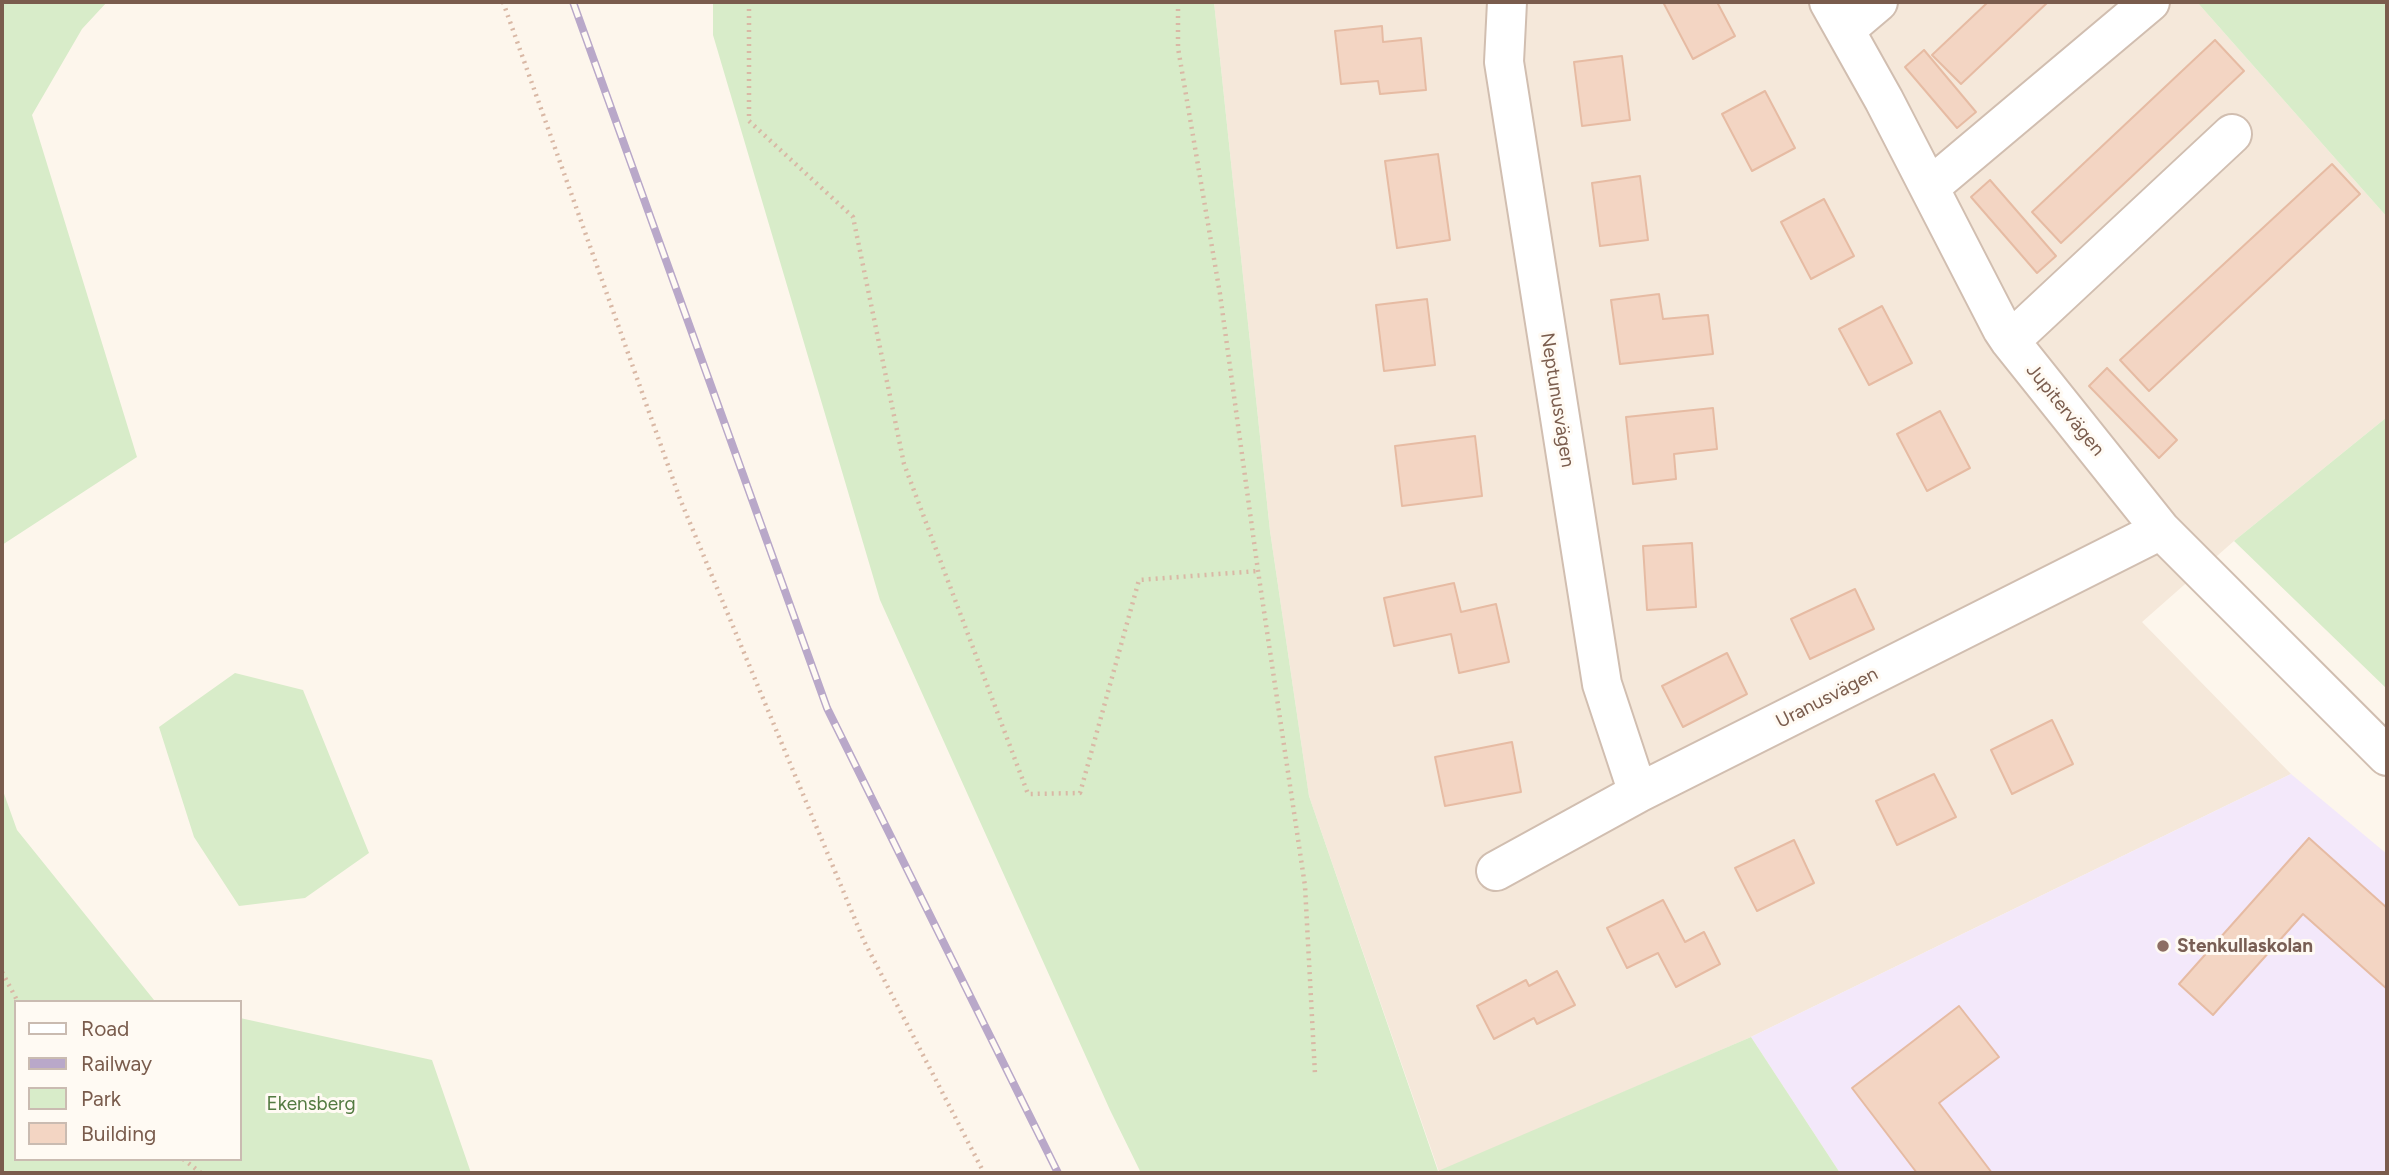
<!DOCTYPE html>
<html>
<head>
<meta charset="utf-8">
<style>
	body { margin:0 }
	#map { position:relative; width:2389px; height:1175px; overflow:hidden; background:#fdf6ec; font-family:Figtree,sans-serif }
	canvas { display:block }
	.frame { position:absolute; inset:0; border:4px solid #7a5c4d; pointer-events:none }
	.legend { position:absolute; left:14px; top:1000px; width:228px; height:161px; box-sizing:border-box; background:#fffaf3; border:2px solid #cabbb1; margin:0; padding:9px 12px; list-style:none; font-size:21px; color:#7a5c4d }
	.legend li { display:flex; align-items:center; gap:14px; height:35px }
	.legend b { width:35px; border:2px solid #cabbb1 }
</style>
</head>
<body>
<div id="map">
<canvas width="2389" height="1175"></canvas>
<div class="frame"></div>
<ul class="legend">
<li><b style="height:9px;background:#fff"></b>Road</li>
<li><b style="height:9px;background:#b9a8c9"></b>Railway</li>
<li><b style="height:19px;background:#d8ecc9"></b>Park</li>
<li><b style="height:19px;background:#f3d5c3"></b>Building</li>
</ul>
</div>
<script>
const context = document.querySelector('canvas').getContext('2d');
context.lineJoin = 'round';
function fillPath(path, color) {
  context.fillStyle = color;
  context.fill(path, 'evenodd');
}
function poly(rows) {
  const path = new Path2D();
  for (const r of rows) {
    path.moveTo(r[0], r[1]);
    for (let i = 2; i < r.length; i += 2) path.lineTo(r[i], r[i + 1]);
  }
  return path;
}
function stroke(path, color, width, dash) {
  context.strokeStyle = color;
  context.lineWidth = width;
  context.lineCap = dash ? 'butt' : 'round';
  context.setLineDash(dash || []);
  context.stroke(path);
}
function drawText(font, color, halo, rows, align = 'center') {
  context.font = font + ' Figtree,sans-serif';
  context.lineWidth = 6;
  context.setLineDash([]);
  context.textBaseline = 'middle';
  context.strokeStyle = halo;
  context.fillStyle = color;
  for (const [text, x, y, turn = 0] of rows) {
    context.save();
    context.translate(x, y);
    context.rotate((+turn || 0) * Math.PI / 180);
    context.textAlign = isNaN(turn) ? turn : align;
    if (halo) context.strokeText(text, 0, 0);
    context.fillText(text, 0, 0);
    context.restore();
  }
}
const residential = poly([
	[1214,2,2197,2,2387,217,2387,417,2234,541,2142,622,2291,774,1751,1037,1439,1172,1309,796,1270,531]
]);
const education = poly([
	[2291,774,2387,854,2387,1173,1840,1173,1751,1037]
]);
const green = poly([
	[2,2,107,2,82,29,32,115,137,457,2,545],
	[713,2,1214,2,1270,531,1309,796,1438,1171,1751,1037,1840,1173,1141,1173,1110,1110,880,600,713,35],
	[2197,2,2387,2,2387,217],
	[2387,417,2387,689,2234,541],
	[235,673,303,690,369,853,305,898,239,906,194,837,159,727],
	[2,788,17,830,154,1000,164,1002,16,1002,16,1159,240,1159,240,1018,432,1060,471,1173,2,1173]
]);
const building = poly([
	[1663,2,1717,2,1735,36,1693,59,1663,2],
	[1988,2,2048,2,1961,84,1932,55,1988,2],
	[1382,26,1383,42,1421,38,1426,90,1380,94,1378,81,1341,84,1335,31,1382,26],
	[2215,40,2244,71,2061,243,2032,212,2215,40],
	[1924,50,1976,112,1957,128,1905,67,1924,50],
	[1622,56,1630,120,1582,126,1574,62,1622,56],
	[1765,91,1795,148,1752,171,1722,114,1765,91],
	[1438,154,1450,240,1397,248,1385,161,1438,154],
	[2332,164,2360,194,2149,391,2120,360,2332,164],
	[1640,176,1648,240,1600,246,1592,183,1640,176],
	[1990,180,2056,256,2037,273,1971,197,1990,180],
	[1824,199,1854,256,1811,279,1781,222,1824,199],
	[1659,294,1663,319,1708,315,1713,354,1620,364,1611,300,1659,294],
	[1427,299,1435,365,1384,371,1376,305,1427,299],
	[1882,306,1912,363,1869,385,1839,329,1882,306],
	[2107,368,2177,440,2159,458,2089,386,2107,368],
	[1713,408,1717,449,1674,454,1676,479,1633,484,1626,417,1713,408],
	[1940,411,1970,468,1927,491,1897,434,1940,411],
	[1475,436,1482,496,1402,506,1395,446,1475,436],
	[1692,543,1696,607,1647,610,1643,546,1692,543],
	[1454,583,1461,612,1496,604,1509,662,1459,673,1451,634,1394,646,1384,598,1454,583],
	[1855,589,1874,629,1810,659,1791,619,1855,589],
	[1727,653,1747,694,1683,727,1662,686,1727,653],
	[2052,720,2073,764,2012,794,1991,750,2052,720],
	[1512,742,1521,792,1445,806,1435,757,1512,742],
	[1934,774,1956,817,1897,845,1876,801,1934,774],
	[2309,838,2387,908,2387,989,2303,914,2213,1015,2179,984,2309,838],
	[1794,840,1814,883,1757,911,1735,868,1794,840],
	[1663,900,1685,942,1704,932,1720,964,1676,987,1658,953,1627,968,1607,928,1663,900],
	[1557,971,1575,1005,1537,1024,1534,1018,1494,1039,1477,1006,1526,980,1529,986,1557,971],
	[1959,1006,1999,1057,1939,1103,1992,1173,1917,1173,1852,1088,1959,1006]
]);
const path = poly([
	[503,2,680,499,864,941,984,1173],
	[749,2,749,121,853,217,904,464,1028,794,1080,793,1139,580,1258,571],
	[1178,2,1178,48,1220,294,1258,571,1305,886,1315,1074],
	[2,972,18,1002],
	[183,1159,201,1173]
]);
const minor = poly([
	[1507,2,1504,62,1602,684,1638,793],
	[1829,2,1884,100,2002,329,2010,341,2161,530,2387,756],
	[1845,30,1878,2],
	[1930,187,2150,2],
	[2010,341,2232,134],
	[1496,871,1638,793,2161,530]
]);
const rail = poly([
	[573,2,827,708,1058,1173]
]);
const markers = [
	[2163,946,7,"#8d6e63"]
];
const streetNames = [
	["Neptunusvägen",1557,400,81],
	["Jupitervägen",2065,410,51],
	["Uranusvägen",1827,698,-27]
];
const educationNames = [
	["Stenkullaskolan",2177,946]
];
const parkNames = [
	["Ekensberg",311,1104]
];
fillPath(residential, '#f5e8da');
fillPath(education, '#f3e8fa');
fillPath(green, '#d8ecc9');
fillPath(building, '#f3d5c3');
stroke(building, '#e6bba3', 2);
stroke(minor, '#d1beb0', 42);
stroke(path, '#d9b8a5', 4.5, [2, 5]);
stroke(minor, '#fff', 38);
stroke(rail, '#b9a8c9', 8);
stroke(rail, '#fffaf3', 5, [16]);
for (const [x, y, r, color] of markers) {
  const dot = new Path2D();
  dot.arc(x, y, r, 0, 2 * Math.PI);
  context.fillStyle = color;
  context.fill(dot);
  stroke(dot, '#fffaf3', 2.5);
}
drawText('19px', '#7a5c4d', '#fffaf3', streetNames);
drawText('bold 19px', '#785e54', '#fffaf3', educationNames, 'left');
drawText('19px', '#537a41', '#fffaf3', parkNames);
</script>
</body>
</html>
